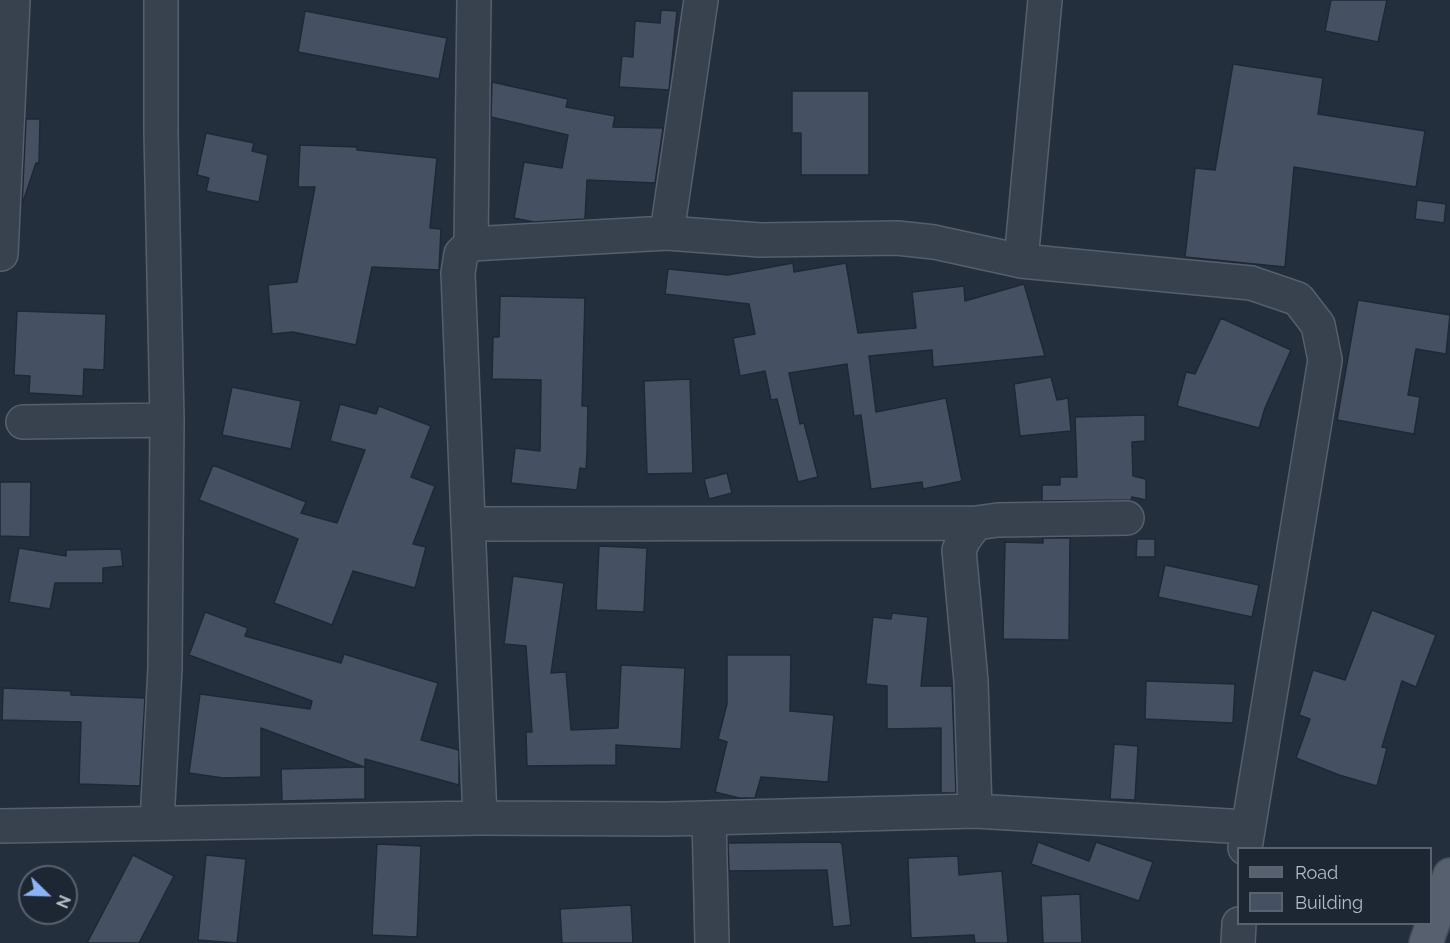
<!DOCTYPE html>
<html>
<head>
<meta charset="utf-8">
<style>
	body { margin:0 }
	#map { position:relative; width:1450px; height:943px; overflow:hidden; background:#242f3e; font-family:Raleway,sans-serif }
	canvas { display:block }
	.legend { position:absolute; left:1237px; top:847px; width:195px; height:78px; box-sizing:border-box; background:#1d2633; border:2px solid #59626f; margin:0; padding:8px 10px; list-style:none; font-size:18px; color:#b4bcc9 }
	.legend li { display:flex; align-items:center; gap:12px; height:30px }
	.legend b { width:30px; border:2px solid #59626f }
	.north { position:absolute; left:18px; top:865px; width:60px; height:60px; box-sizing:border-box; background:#1d2633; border:2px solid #59626f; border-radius:50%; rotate:113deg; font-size:16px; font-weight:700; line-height:24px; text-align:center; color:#b4bcc9 }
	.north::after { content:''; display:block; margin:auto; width:21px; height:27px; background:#8ab4f8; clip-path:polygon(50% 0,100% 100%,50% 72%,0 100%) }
</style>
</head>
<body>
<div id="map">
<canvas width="1450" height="943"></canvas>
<ul class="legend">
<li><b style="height:8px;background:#56606e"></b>Road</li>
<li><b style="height:16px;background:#455162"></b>Building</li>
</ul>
<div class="north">N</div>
</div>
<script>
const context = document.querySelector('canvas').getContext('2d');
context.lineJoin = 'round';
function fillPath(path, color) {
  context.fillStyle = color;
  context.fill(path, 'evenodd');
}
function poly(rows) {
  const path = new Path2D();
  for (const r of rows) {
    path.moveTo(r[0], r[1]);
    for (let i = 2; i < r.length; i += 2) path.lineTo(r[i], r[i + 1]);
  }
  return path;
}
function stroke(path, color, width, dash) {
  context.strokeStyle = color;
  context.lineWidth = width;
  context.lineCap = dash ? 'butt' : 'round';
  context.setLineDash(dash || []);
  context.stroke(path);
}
const building = poly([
	[1331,0,1387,0,1378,42,1325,31,1331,0],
	[661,10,677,11,669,90,619,87,622,56,633,57,635,21,660,23,661,10],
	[305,11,447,38,439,79,298,52,305,11],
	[1233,64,1323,78,1318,114,1425,131,1416,187,1294,167,1285,267,1185,257,1195,168,1215,170,1233,64],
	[492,82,568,99,566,107,615,116,613,127,663,128,655,183,587,180,585,219,534,222,514,218,524,162,562,168,568,135,491,117,492,82],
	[792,91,869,91,869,175,801,175,801,133,792,133,792,91],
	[26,119,40,119,39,163,36,163,22,205,26,119],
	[206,133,254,143,252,151,268,155,259,202,206,191,209,178,197,175,206,133],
	[300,145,357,147,357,150,437,158,430,228,441,229,439,270,372,267,356,345,293,332,272,334,268,285,297,282,315,187,298,187,300,145],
	[1417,200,1446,204,1444,223,1415,219,1417,200],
	[793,263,794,272,846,263,858,333,916,328,912,292,964,286,965,301,1024,284,1045,356,933,367,932,350,869,356,876,412,946,398,962,481,923,489,922,482,871,489,861,415,854,416,847,364,789,373,800,424,804,423,818,477,798,482,777,399,771,400,765,371,740,376,733,338,755,334,749,304,665,294,668,269,728,275,793,263],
	[500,296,585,298,582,406,588,406,587,453,586,469,580,468,577,490,511,483,515,448,540,451,541,380,492,379,493,337,499,337,500,296],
	[1358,300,1450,315,1446,354,1416,349,1408,395,1420,397,1414,434,1337,420,1358,300],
	[17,311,106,314,104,370,84,369,83,396,29,393,30,376,14,375,17,311],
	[1221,318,1291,350,1265,408,1259,428,1177,406,1186,372,1195,374,1221,318],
	[1051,377,1057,400,1068,398,1071,431,1020,436,1014,384,1051,377],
	[690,379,693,473,647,474,644,381,690,379],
	[232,387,301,401,291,449,222,435,232,387],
	[340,404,376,414,379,406,431,426,411,477,435,486,413,544,426,547,415,588,353,571,332,625,274,603,298,539,199,500,213,465,306,502,301,513,337,523,365,450,330,441,340,404],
	[1145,415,1145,441,1132,442,1133,476,1146,479,1146,500,1132,497,1131,500,1042,501,1042,485,1060,485,1060,477,1077,477,1075,417,1145,415],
	[727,473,732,493,709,499,704,479,727,473],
	[0,482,31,482,30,537,0,536,0,482],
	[1043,538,1070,538,1069,640,1003,639,1005,542,1043,543,1043,538],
	[1137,539,1155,539,1155,557,1136,557,1137,539],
	[599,546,647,548,644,612,596,610,599,546],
	[19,548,66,556,66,550,121,549,123,566,103,568,103,583,55,583,50,609,9,602,19,548],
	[1165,565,1259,585,1252,617,1158,597,1165,565],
	[513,576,564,583,551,673,566,672,571,730,618,728,621,665,685,668,681,749,616,745,616,765,527,766,526,732,532,732,526,646,504,644,513,576],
	[1372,610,1436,635,1416,687,1402,681,1382,747,1387,748,1377,786,1339,775,1296,758,1310,719,1299,715,1313,670,1345,680,1372,610],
	[205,612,248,628,245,636,341,663,344,654,438,683,421,740,459,750,459,785,365,759,365,799,282,801,281,769,364,767,261,728,261,777,223,778,189,773,200,694,310,709,312,701,189,655,205,612],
	[892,613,928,617,921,686,952,686,956,793,941,793,941,728,887,729,887,686,866,684,873,617,891,619,892,613],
	[727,655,791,655,790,711,834,715,828,782,761,777,755,798,739,798,715,792,727,742,718,739,727,704,727,655],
	[1146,681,1235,684,1233,723,1145,719,1146,681],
	[3,688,71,691,71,695,145,698,140,786,79,784,81,722,2,720,3,688],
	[1114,744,1138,746,1135,800,1110,799,1114,744],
	[839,842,842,844,851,925,833,927,827,870,729,871,728,843,839,842],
	[1038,842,1089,861,1096,842,1153,862,1139,901,1031,864,1038,842],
	[377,844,421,846,417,937,372,935,377,844],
	[133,855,174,876,139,943,87,943,133,855],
	[206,855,246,859,237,943,198,940,206,855],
	[958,856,959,875,1002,871,1008,943,975,943,974,935,911,938,908,858,958,856],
	[1080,894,1082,943,1043,943,1041,896,1080,894],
	[631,905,633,943,562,943,560,909,631,905]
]);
const minor = poly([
	[667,233,701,0],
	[471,244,474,0],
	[1,254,13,0],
	[1021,261,1045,0],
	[23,422,167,420],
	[468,524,976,523],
	[975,811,971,681,959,550,964,539,976,523,998,520,1127,518],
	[480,818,458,273,461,254,471,244,667,233,760,240,897,238,934,242,1021,261,1251,283,1298,299,1318,325,1325,360,1245,848],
	[709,818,712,943],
	[157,822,165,668,167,420,161,132,161,0],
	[0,826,480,818,667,819,975,811,1246,827],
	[1238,943,1239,924]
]);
const major = poly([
	[1426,943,1450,875]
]);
fillPath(building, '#455162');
stroke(building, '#1f2835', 1.5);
stroke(minor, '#565f6c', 36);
stroke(major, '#414a57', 36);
stroke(minor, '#38414e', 33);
stroke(major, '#56606e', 33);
</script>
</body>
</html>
